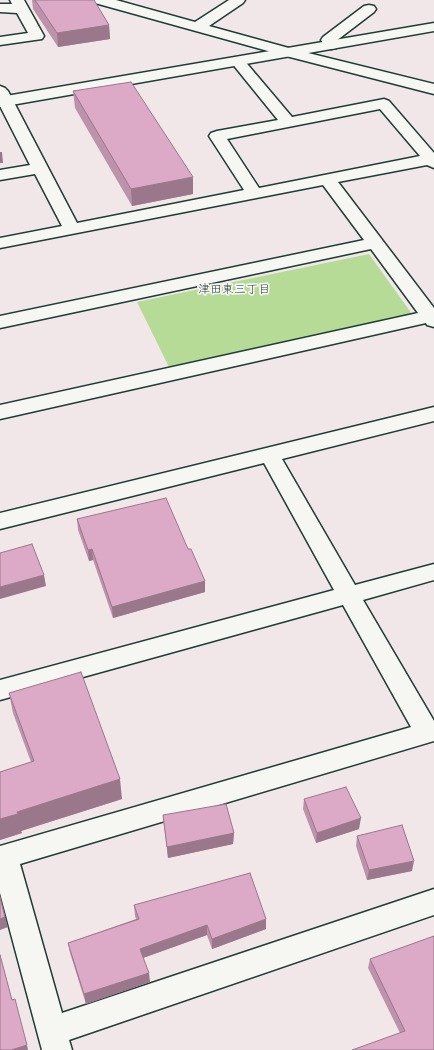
<!DOCTYPE html>
<html>
<head>
<meta charset="utf-8">
<style>
	body { margin:0 }
	canvas { display:block; background:#f1e7e9 }
</style>
</head>
<body>
<canvas width="434" height="1050"></canvas>
<script>
const context = document.querySelector('canvas').getContext('2d');
context.lineJoin = 'round';
function fillPath(path, color) {
  context.fillStyle = color;
  context.fill(path, 'evenodd');
}
function poly(rows) {
  const path = new Path2D();
  for (const r of rows) {
    path.moveTo(r[0], r[1]);
    for (let i = 2; i < r.length; i += 2) path.lineTo(r[i], r[i + 1]);
  }
  return path;
}
function stroke(path, color, width, dash) {
  context.strokeStyle = color;
  context.lineWidth = width;
  context.lineCap = dash ? 'butt' : 'round';
  context.setLineDash(dash || []);
  context.stroke(path);
}
function drawText(font, color, halo, rows, align = 'center') {
  context.font = font + ' Pangolin,"Klee One",sans-serif';
  context.lineWidth = 3.5;
  context.setLineDash([]);
  context.textBaseline = 'middle';
  context.strokeStyle = halo;
  context.fillStyle = color;
  for (const [text, x, y, turn = 0] of rows) {
    context.save();
    context.translate(x, y);
    context.rotate((+turn || 0) * Math.PI / 180);
    context.textAlign = isNaN(turn) ? turn : align;
    if (halo) context.strokeText(text, 0, 0);
    context.fillText(text, 0, 0);
    context.restore();
  }
}
const green = poly([
	[369,254,412,314,169,367,137,302]
]);
const minor = poly([
	[10,0,24,0,44,36,42,39,0,45,0,37,28,33,17,13,0,12,0,4,12,4,10,0],
	[93,0,116,0,195,22,229,0,245,0,243,3,209,26,296,50,434,84,434,94,286,56,95,3,93,0],
	[369,5,374,6,376,9,374,12,336,41,338,45,336,48,331,49,326,48,321,40,323,37,364,6,369,5],
	[238,58,243,59,292,117,384,99,389,101,434,153,434,168,427,165,338,182,434,308,434,327,427,325,426,323,0,419,0,405,418,313,371,249,0,328,0,316,364,240,323,185,0,248,0,238,62,226,35,174,0,180,0,170,30,165,0,106,0,86,5,88,8,91,77,223,244,190,209,136,211,133,217,131,278,120,231,62,233,59,238,58],
	[380,109,420,156,259,188,227,139,380,109],
	[434,407,434,421,282,459,355,585,434,564,434,580,363,600,434,721,434,741,20,864,62,1013,434,889,434,915,69,1040,72,1050,42,1050,0,893,0,846,411,727,343,605,0,700,0,680,334,590,264,463,0,529,0,513,434,407]
]);
const tertiary = poly([
	[434,23,434,31,0,107,0,97,434,23]
]);
const wall = poly([
	[32,0,94,0,109,25,110,39,58,47,33,9],
	[73,91,193,194,132,206,75,108],
	[77,519,205,592,113,618,93,560,89,561,78,530],
	[9,693,122,799,21,831,22,833,0,840,0,772,31,762,13,713],
	[304,799,359,829,316,843,303,809],
	[163,815,234,833,233,844,168,858,164,826],
	[357,836,412,871,367,880,356,846],
	[134,905,266,929,212,949,207,935,143,958,150,982,86,1004,70,953,68,943,136,919,135,916],
	[370,959,434,1050,400,1033,368,968]
]);
const shadedWall = poly([
	[109,25,110,39,58,47,57,33],
	[0,152,2,152,3,163,0,163],
	[193,177,193,194,132,206,131,189],
	[92,549,93,560,89,561,88,550],
	[44,575,46,586,0,599,0,587],
	[205,581,205,592,113,618,112,607],
	[120,779,122,799,21,831,22,833,0,840,0,819,17,812],
	[361,818,359,829,316,843,317,833],
	[234,833,233,844,168,858,167,847],
	[414,861,412,871,367,880,369,870],
	[5,917,8,927,0,930,0,919],
	[266,919,266,929,212,949,212,939],
	[207,925,207,935,140,959,140,949],
	[149,973,150,982,86,1004,84,994],
	[27,1045,28,1050,11,1050]
]);
const building = poly([
	[35,0,94,0,109,25,57,33,35,0],
	[131,82,193,177,131,189,73,91,131,82],
	[166,498,188,549,191,549,205,581,112,607,92,549,88,550,77,519,166,498],
	[32,544,44,575,0,587,0,553,32,544],
	[81,672,120,779,17,812,18,814,0,819,0,772,34,761,9,693,81,672],
	[346,787,361,818,317,833,304,799,346,787],
	[226,804,234,833,167,847,163,815,226,804],
	[402,825,414,861,369,870,357,836,402,825],
	[250,873,266,919,212,939,207,925,140,949,149,973,84,994,68,943,139,919,134,905,250,873],
	[0,897,5,917,0,919,0,897],
	[434,936,434,1050,352,1050,405,1031,370,959,434,936],
	[0,955,12,1000,15,999,27,1045,11,1050,0,1050,0,955]
]);
const neighbourhoodNames = [
	["津田東三丁目",234,290]
];
fillPath(green, '#b5db96');
stroke(minor, '#1f3d34', 3);
stroke(tertiary, '#1f3d34', 3);
fillPath(minor, '#f6f6f2');
fillPath(tertiary, '#f6f6f2');
fillPath(wall, '#bd92ab');
fillPath(shadedWall, '#9a778b');
fillPath(building, '#dcaac7');
stroke(building, '#9a778b', 1);
drawText('12px', '#1f3d34', '#f6f6f2', neighbourhoodNames);
</script>
</body>
</html>
